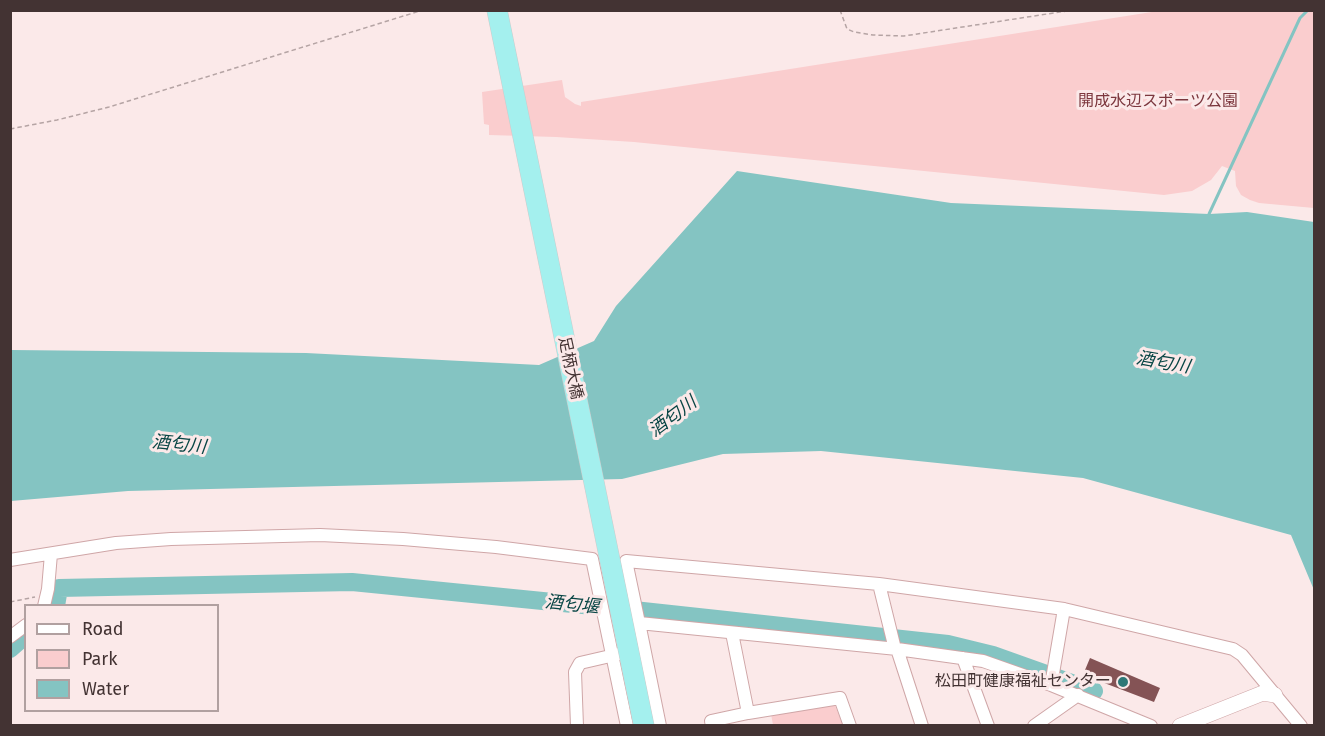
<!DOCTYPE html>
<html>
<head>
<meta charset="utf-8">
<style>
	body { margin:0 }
	#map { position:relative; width:1325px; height:736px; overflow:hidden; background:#fbe9e9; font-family:"Fira Sans",sans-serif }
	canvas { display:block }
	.frame { position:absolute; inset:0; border:12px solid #433333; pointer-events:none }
	.legend { position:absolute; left:24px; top:604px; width:195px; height:108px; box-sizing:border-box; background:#fbe9e9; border:2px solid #b1a0a0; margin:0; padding:8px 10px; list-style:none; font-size:18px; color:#433333 }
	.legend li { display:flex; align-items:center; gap:12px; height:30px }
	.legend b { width:30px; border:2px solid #b1a0a0 }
</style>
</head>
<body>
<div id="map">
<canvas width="1325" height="736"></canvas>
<div class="frame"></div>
<ul class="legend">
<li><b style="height:8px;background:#fff"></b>Road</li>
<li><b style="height:16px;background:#facdce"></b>Park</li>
<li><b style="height:16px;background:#84c4c2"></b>Water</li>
</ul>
</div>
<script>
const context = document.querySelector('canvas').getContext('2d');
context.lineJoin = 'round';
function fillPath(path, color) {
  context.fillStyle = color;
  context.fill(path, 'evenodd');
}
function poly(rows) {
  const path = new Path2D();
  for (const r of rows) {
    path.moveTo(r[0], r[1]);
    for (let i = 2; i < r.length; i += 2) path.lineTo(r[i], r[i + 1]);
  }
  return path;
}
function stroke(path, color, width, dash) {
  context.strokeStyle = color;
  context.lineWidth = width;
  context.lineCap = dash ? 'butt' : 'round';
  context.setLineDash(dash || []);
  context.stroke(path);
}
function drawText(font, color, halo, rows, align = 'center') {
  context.font = font + ' "Fira Sans","Noto Sans JP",sans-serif';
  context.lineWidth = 6;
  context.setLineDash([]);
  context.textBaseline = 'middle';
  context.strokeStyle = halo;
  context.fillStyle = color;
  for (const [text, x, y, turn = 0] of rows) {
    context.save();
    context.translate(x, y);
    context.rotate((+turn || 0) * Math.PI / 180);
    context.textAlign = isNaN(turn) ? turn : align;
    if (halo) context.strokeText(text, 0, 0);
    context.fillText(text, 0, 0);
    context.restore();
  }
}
const green = poly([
	[1158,11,1314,11,1314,208,1259,203,1250,200,1241,195,1236,186,1235,171,1222,166,1211,180,1192,191,1164,195,634,142,556,137,489,135,489,125,484,124,482,92,562,80,565,97,575,104,581,106,581,102],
	[834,703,843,725,773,725,771,714]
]);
const water = poly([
	[737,171,951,203,1209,214,1247,212,1314,222,1314,590,1291,535,1083,478,821,451,723,454,622,479,128,491,11,501,11,350,306,353,539,365,594,341,616,306]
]);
const stream = poly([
	[1209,214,1300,18,1308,10]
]);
const river = poly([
	[56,606,59,588,352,582,643,611,948,644,993,655,1094,691],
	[10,649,26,635]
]);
const building = poly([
	[1090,658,1160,688,1154,702,1086,676,1088,671,1085,670]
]);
const path = poly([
	[840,10,847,29,854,32,873,35,904,36,1073,10],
	[10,129,57,120,109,107,423,10],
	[10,602,35,597]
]);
const minor = poly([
	[10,560,116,543,171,539,320,535,403,539,496,547,592,559,627,726],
	[879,584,895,649],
	[44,606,48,589,51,554],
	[639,623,626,561,879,584,1064,609,1233,649,1242,655,1301,726],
	[732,633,748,713],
	[10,637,26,625],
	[897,649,922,726],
	[963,658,988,726],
	[1051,685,1064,609],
	[577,726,575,672,580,663,619,654],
	[660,726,639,623,897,649,983,661,1051,685,1151,726],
	[712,726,711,721,748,713,840,698,850,726],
	[1034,726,1078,695]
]);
const tertiary = poly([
	[1180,726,1263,693,1275,695]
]);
const primaryBridge = poly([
	[497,10,644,726]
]);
const markers = [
	[1123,682,6,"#2e7776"]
];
const parkNames = [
	["開成水辺スポーツ公園",1158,102]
];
const streetNames = [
	["足柄大橋",570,368,78]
];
const poiNames = [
	["松田町健康福祉センター",1111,682]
];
const waterNames = [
	["酒匂川",1163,363,10],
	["酒匂川",673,417,-37],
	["酒匂川",179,445,6],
	["酒匂堰",572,605,6]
];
fillPath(green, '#facdce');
fillPath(water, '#84c4c2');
stroke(stream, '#84c4c2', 3);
stroke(river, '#84c4c2', 18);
fillPath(building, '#845355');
stroke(minor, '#cfa6a7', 14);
stroke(tertiary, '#cfa6a7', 16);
stroke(path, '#b5a4a4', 1.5, [4.5, 3]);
stroke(minor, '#fff', 12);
stroke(tertiary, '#fff', 15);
stroke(primaryBridge, '#cecaca', 21, []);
stroke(primaryBridge, '#a4f0ee', 20);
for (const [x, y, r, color] of markers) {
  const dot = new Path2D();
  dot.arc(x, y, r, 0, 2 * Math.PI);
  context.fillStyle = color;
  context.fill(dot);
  stroke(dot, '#fbe9e9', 2);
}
drawText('16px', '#7c373e', '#fbe9e9', parkNames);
drawText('16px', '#433333', '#fbe9e9', streetNames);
drawText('16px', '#433333', '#fbe9e9', poiNames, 'right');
drawText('italic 18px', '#094645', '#fbe9e9', waterNames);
</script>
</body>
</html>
